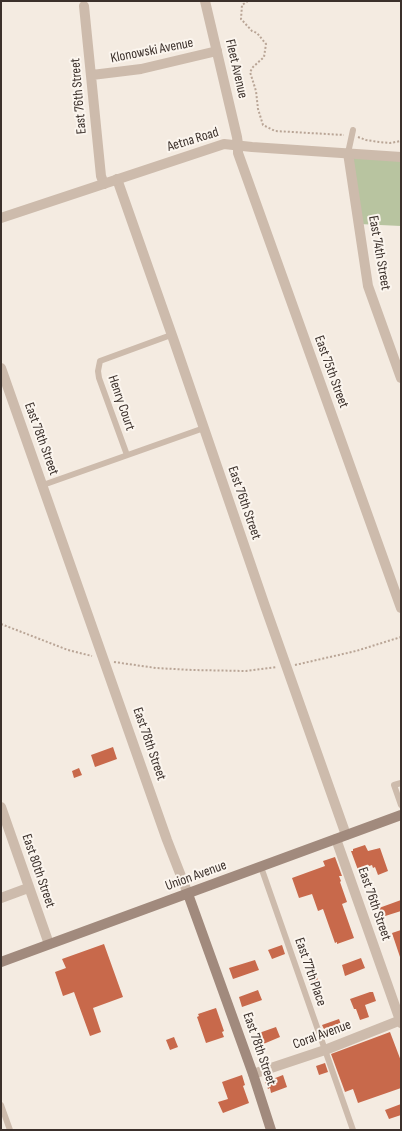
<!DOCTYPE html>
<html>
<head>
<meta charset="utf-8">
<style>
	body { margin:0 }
	#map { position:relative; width:402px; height:1131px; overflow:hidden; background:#f4ebe1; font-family:"Sofia Sans Condensed",sans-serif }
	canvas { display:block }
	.frame { position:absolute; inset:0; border:2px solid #3b302b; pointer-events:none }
</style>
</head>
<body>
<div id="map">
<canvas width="402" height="1131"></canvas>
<div class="frame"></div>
</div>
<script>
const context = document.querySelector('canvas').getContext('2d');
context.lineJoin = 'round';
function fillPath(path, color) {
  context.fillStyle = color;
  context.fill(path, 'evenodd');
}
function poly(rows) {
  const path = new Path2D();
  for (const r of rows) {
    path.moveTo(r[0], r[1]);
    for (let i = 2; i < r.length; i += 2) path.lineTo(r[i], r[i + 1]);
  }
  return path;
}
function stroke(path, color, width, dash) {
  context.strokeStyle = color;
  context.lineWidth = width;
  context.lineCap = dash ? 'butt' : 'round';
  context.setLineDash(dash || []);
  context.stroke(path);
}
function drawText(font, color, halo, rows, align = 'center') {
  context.font = font + ' "Sofia Sans Condensed",sans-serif';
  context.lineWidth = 4;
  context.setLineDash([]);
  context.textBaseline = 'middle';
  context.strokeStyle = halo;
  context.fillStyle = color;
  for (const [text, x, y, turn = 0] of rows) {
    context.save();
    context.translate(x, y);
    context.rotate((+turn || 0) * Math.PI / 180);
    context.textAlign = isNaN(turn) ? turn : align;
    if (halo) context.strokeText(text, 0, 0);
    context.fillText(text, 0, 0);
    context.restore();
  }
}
const green = poly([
	[348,153,401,157,401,226,359,224]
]);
const building = poly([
	[113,747,117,759,95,767,91,755],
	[79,768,82,775,74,778,72,771],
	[365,845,368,851,380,848,388,871,378,875,375,867,373,868,372,865,358,870,351,851,353,851,353,849],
	[335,857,342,876,339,876,341,881,340,882,347,902,342,904,354,938,337,944,337,942,335,943,323,909,318,911,312,894,299,898,292,878,325,866,323,861],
	[401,900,401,911,382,917,379,908],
	[401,930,401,957,400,957,392,933],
	[104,944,123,997,93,1008,101,1032,90,1036,74,992,63,996,55,972,66,968,62,959],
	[282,945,285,954,272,959,268,950],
	[361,958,365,968,345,976,342,965],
	[255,960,259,970,233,979,229,968],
	[315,972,318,980,310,983,307,975],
	[258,990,262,1000,242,1007,239,997],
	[370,992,373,992,376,1001,365,1005,369,1017,360,1020,356,1009,354,1009,350,999],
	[216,1008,224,1031,222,1032,224,1037,206,1043,197,1017,199,1016,198,1014],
	[339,1019,343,1030,327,1036,322,1025],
	[276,1027,280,1037,261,1045,258,1037,260,1037,259,1033],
	[390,1032,401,1061,401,1088,358,1103,353,1089,345,1092,331,1054],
	[174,1037,178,1047,170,1050,166,1040],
	[325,1063,328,1072,319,1075,316,1066],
	[242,1075,245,1085,243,1086,249,1103,223,1113,222,1111,218,1102,228,1099,222,1082],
	[283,1075,287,1087,271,1093,270,1088,268,1089,265,1082],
	[401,1104,401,1115,389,1119,385,1110]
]);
const path = poly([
	[248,1,242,5,241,19,252,31,257,33,266,44,264,57,253,67,250,72,256,91,258,109,263,125,275,131,344,135],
	[358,137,366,140,379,142,390,143,401,141],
	[1,624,68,650,92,656],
	[114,662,156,668,192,670,246,671,277,667],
	[295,665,356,651,401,637]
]);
const service = poly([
	[348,153,353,130],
	[127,455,99,378,98,371,100,361,171,335],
	[43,485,204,428],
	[401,783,394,785,401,805],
	[261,867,353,1130],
	[1,1105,10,1130]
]);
const minor = poly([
	[84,6,101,176,104,184],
	[92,75,141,69,217,51],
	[238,144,238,153,401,608],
	[348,153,368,286,401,378],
	[117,179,174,341,265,606,346,835],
	[1,368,167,840,188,894],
	[1,807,49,944],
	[336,839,401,1023],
	[1,898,28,888],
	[253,1074,325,1050,401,1020]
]);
const tertiary = poly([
	[205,1,237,137,238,144],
	[1,218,224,144,252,147,401,157]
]);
const secondary = poly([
	[188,894,253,1074,271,1130],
	[1,962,401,815]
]);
const streetNames = [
	["Klonowski Avenue",152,51,-11],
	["Fleet Avenue",236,69,77],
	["East 76th Street",79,96,-95],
	["Aetna Road",193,140,-17],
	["East 74th Street",379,253,80],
	["East 75th Street",331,372,70],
	["Henry Court",121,403,71],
	["East 78th Street",41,439,70],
	["East 76th Street",244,503,71],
	["East 78th Street",149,744,71],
	["East 80th Street",38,871,71],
	["Union Avenue",196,876,-20],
	["East 76th Street",374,904,71],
	["East 77th Place",310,972,71],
	["Coral Avenue",322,1035,-20],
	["East 78th Street",259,1049,71]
];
fillPath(green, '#b8c4a0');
fillPath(building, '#c8694b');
stroke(path, '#b9a596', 2, [2, 2]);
stroke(service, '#cdbbac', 6);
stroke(minor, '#cdbbac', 10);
stroke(tertiary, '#cdbbac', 10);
stroke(secondary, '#a18a7d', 10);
drawText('14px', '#3b302b', '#fbf5ee', streetNames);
</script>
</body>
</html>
